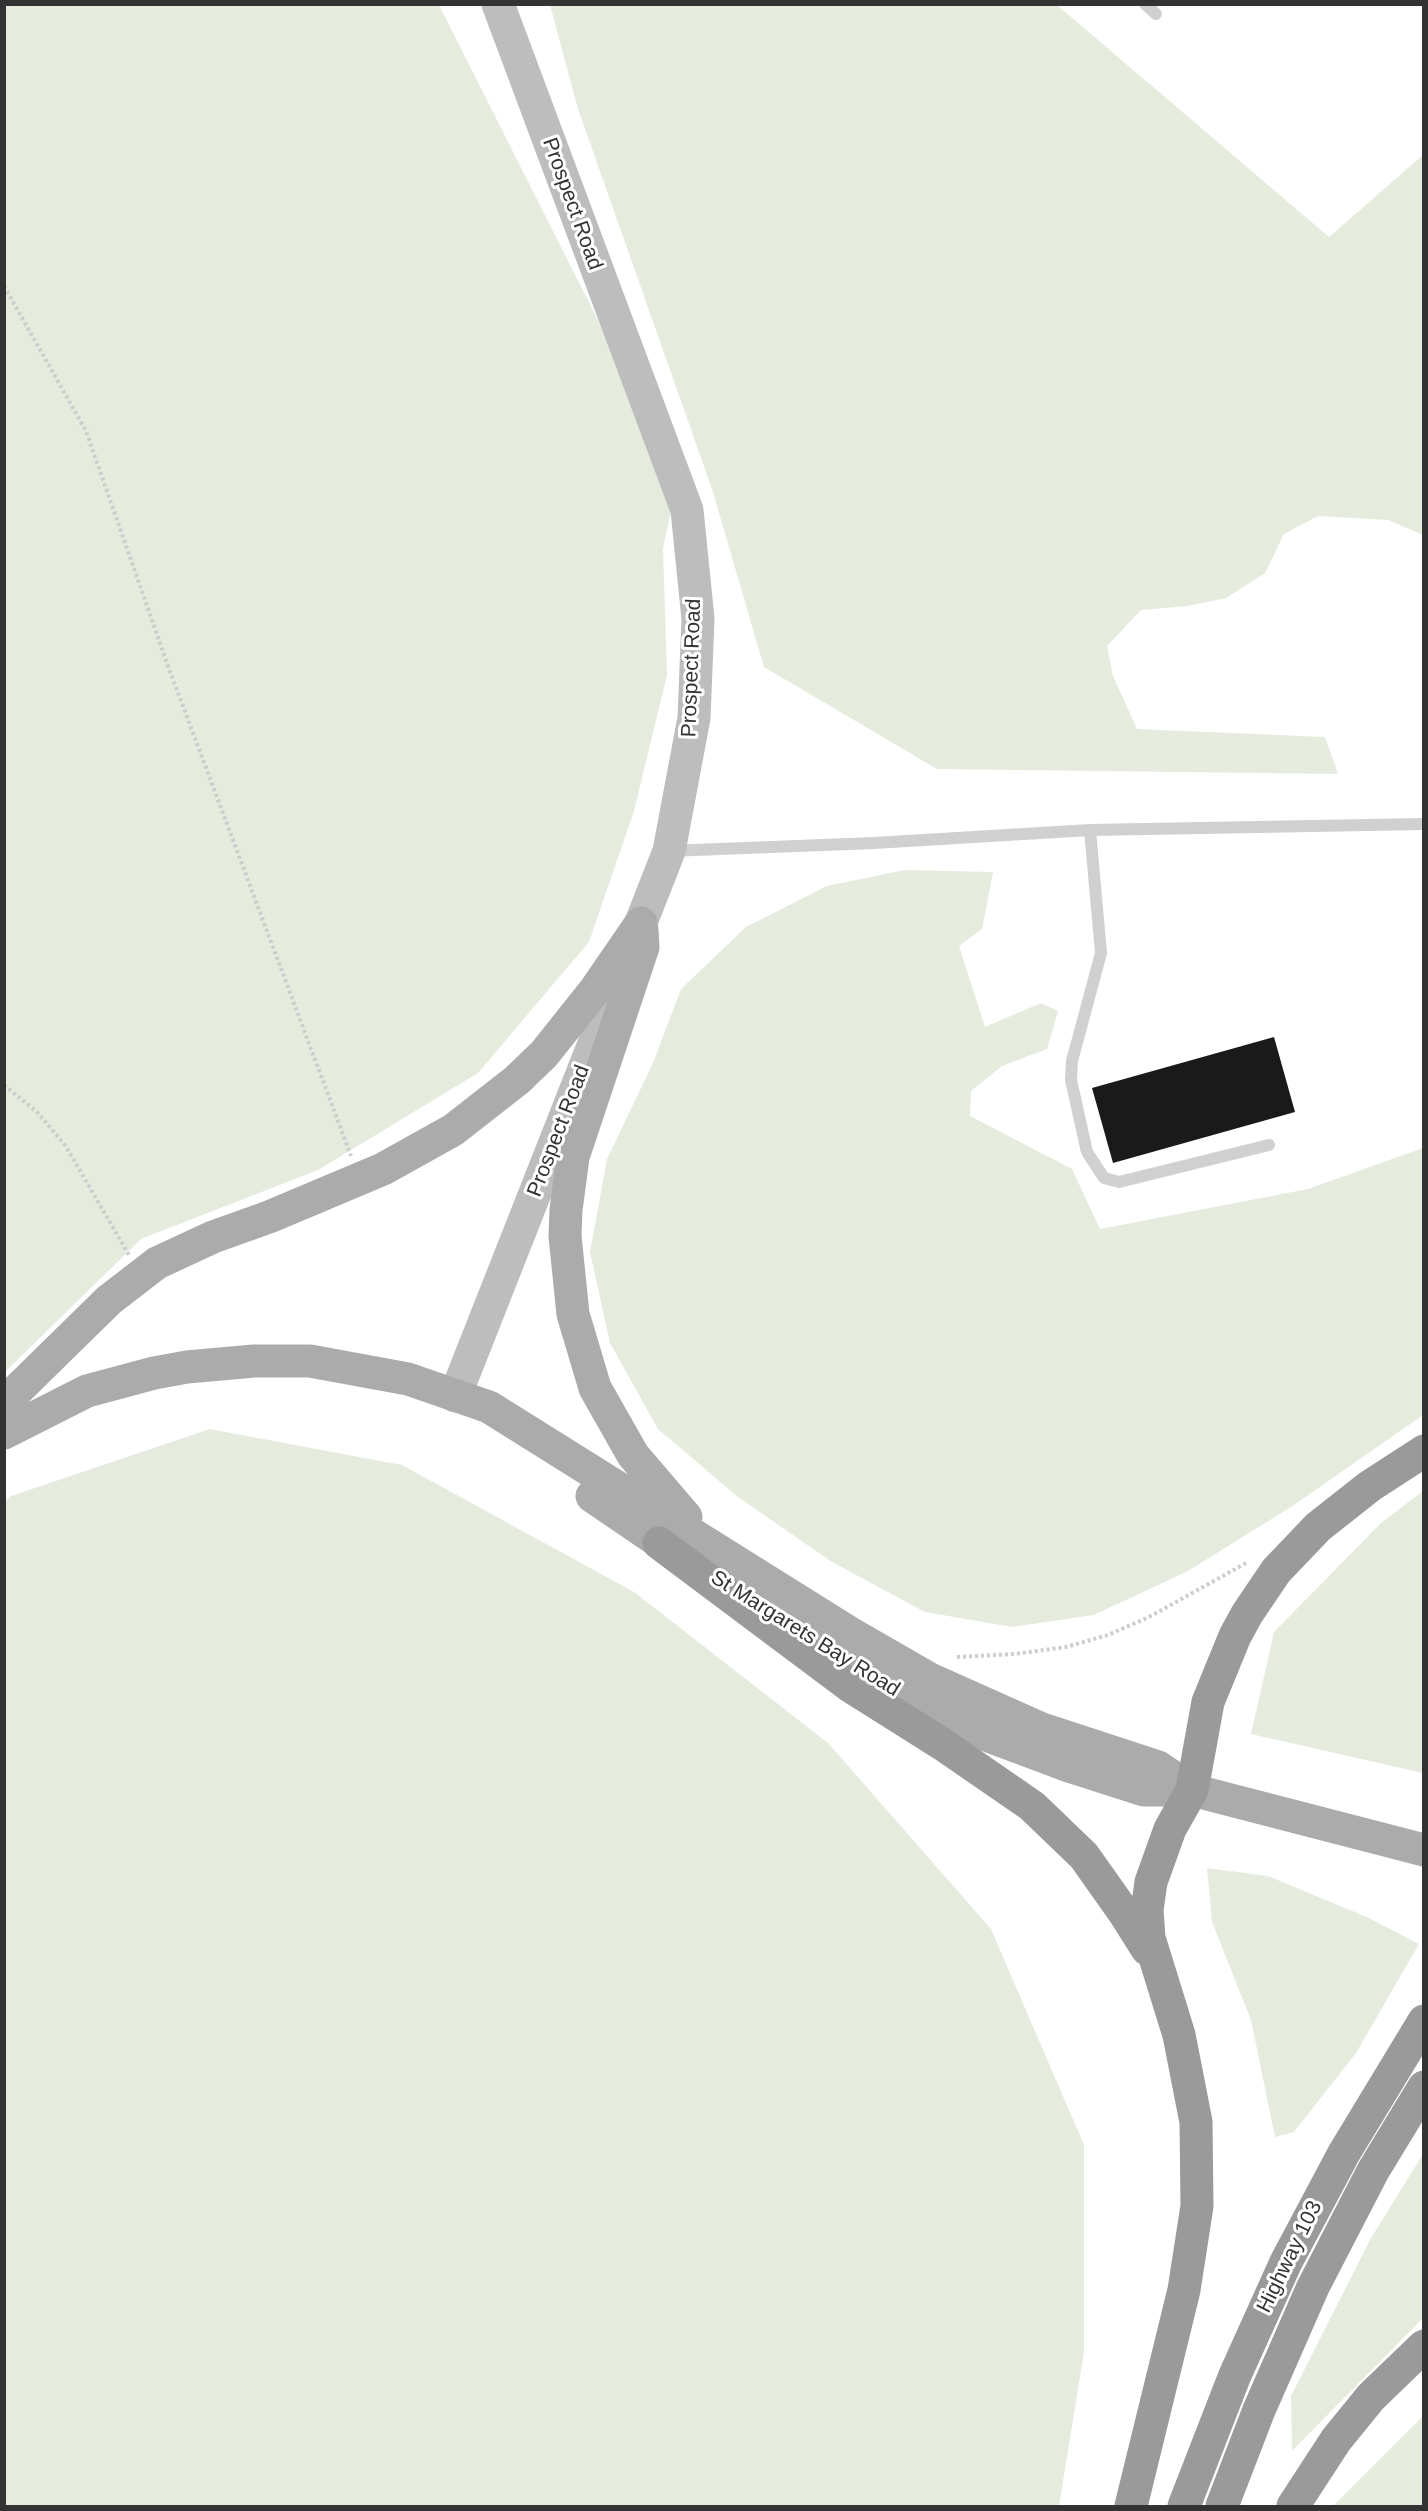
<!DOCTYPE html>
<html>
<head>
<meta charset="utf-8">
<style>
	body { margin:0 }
	#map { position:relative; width:1428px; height:2511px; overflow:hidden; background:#fff; font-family:Arial,sans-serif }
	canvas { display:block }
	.frame { position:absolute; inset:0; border:6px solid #333; pointer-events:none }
</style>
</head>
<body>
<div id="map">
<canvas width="1428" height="2511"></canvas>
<div class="frame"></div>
</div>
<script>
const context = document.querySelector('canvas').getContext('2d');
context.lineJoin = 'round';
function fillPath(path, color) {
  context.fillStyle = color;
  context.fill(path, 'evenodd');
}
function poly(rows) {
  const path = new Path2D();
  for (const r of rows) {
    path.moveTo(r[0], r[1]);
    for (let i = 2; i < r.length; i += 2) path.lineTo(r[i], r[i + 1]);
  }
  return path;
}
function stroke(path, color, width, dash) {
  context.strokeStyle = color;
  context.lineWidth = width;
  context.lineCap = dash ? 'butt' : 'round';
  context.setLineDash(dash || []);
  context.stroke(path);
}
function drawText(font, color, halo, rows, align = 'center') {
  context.font = font + ' Arial,sans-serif';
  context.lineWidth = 6;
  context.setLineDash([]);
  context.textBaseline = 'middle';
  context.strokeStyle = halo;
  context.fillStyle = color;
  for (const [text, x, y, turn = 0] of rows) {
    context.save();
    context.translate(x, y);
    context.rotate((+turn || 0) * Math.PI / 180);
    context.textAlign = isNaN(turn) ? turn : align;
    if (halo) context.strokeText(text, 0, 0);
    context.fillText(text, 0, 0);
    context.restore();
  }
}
const green = poly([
	[4,5,439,5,678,479,663,548,667,675,634,811,589,942,478,1073,318,1170,141,1239,5,1372],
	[550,5,1057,5,1329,237,1423,155,1423,535,1388,520,1318,516,1284,534,1265,573,1226,598,1188,606,1141,610,1107,646,1113,676,1137,729,1325,737,1338,774,937,769,764,667,712,489,578,109],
	[905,870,993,872,982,929,959,946,985,1027,1041,1003,1058,1011,1047,1049,1002,1066,971,1091,970,1116,1072,1169,1100,1229,1308,1189,1423,1148,1423,1415,1294,1505,1188,1571,1094,1615,1012,1627,925,1612,832,1562,738,1497,658,1429,610,1343,590,1252,607,1159,653,1063,681,989,746,927,827,886],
	[210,1429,402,1465,634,1592,828,1743,991,1929,1084,2145,1084,2352,1059,2506,5,2506,5,1502,11,1496],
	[1423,1491,1423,1773,1251,1734,1274,1632,1381,1523],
	[1207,1868,1268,1876,1367,1917,1419,1944,1356,2053,1294,2132,1275,2137,1251,2020,1212,1922],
	[1423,2154,1423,2318,1292,2451,1291,2396,1371,2238],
	[1423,2416,1423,2506,1334,2506,1335,2504]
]);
const building = poly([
	[1274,1037,1295,1112,1113,1163,1092,1088]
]);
const path = poly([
	[4,286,86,431,168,666,351,1156],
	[4,1085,37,1112,65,1145,129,1255],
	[957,1657,1015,1654,1066,1647,1108,1635,1149,1617,1248,1562]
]);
const lane = poly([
	[1145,4,1156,14],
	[1090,830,1101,953,1072,1061,1071,1080,1087,1152,1104,1178,1119,1182,1269,1145],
	[669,851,874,843,1090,830,1424,824]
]);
const secondary = poly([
	[498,4,687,510,698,619,694,718,669,851,631,948],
	[455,1396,608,1008]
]);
const primary = poly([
	[642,930,643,947,573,1157,566,1210,565,1236,573,1314,595,1388,633,1455,686,1517],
	[4,1403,109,1300,157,1263,213,1237,269,1217,383,1169,453,1130,517,1080,544,1054,595,990,641,923],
	[4,1433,87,1391,154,1373,187,1367,254,1361,310,1361,408,1379,489,1407,850,1633,930,1679,1042,1729,1158,1767,1192,1790],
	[592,1496,683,1558],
	[816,1646,929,1709,978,1732,1069,1766,1144,1790,1192,1790,1424,1850]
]);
const highway = poly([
	[659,1543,850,1686,942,1744,1032,1806,1084,1856,1125,1914,1147,1949],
	[1131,2506,1184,2290,1197,2206,1196,2122,1179,2035,1149,1938,1147,1910,1151,1882,1170,1829,1192,1790,1208,1702,1235,1636,1247,1614,1276,1571,1318,1527,1370,1486,1424,1451],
	[1184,2506,1235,2375,1286,2262,1344,2153,1424,2021],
	[1222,2506,1259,2410,1313,2287,1373,2171,1424,2087],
	[1293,2506,1336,2440,1371,2397,1424,2346]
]);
const streetNames = [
	["Prospect Road",572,204,70],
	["Prospect Road",692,668,-88],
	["Prospect Road",559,1131,-69],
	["St Margarets Bay Road",805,1634,32],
	["Highway 103",1290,2257,-64]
];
fillPath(green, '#e5ecde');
fillPath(building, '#1a1a1a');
stroke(path, '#cdcdcd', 4, [3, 3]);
stroke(lane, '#d0d0d0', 12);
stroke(secondary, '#bdbdbd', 33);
stroke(primary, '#ababab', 33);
stroke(highway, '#9a9a9a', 33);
drawText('21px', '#333', '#fff', streetNames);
</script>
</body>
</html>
